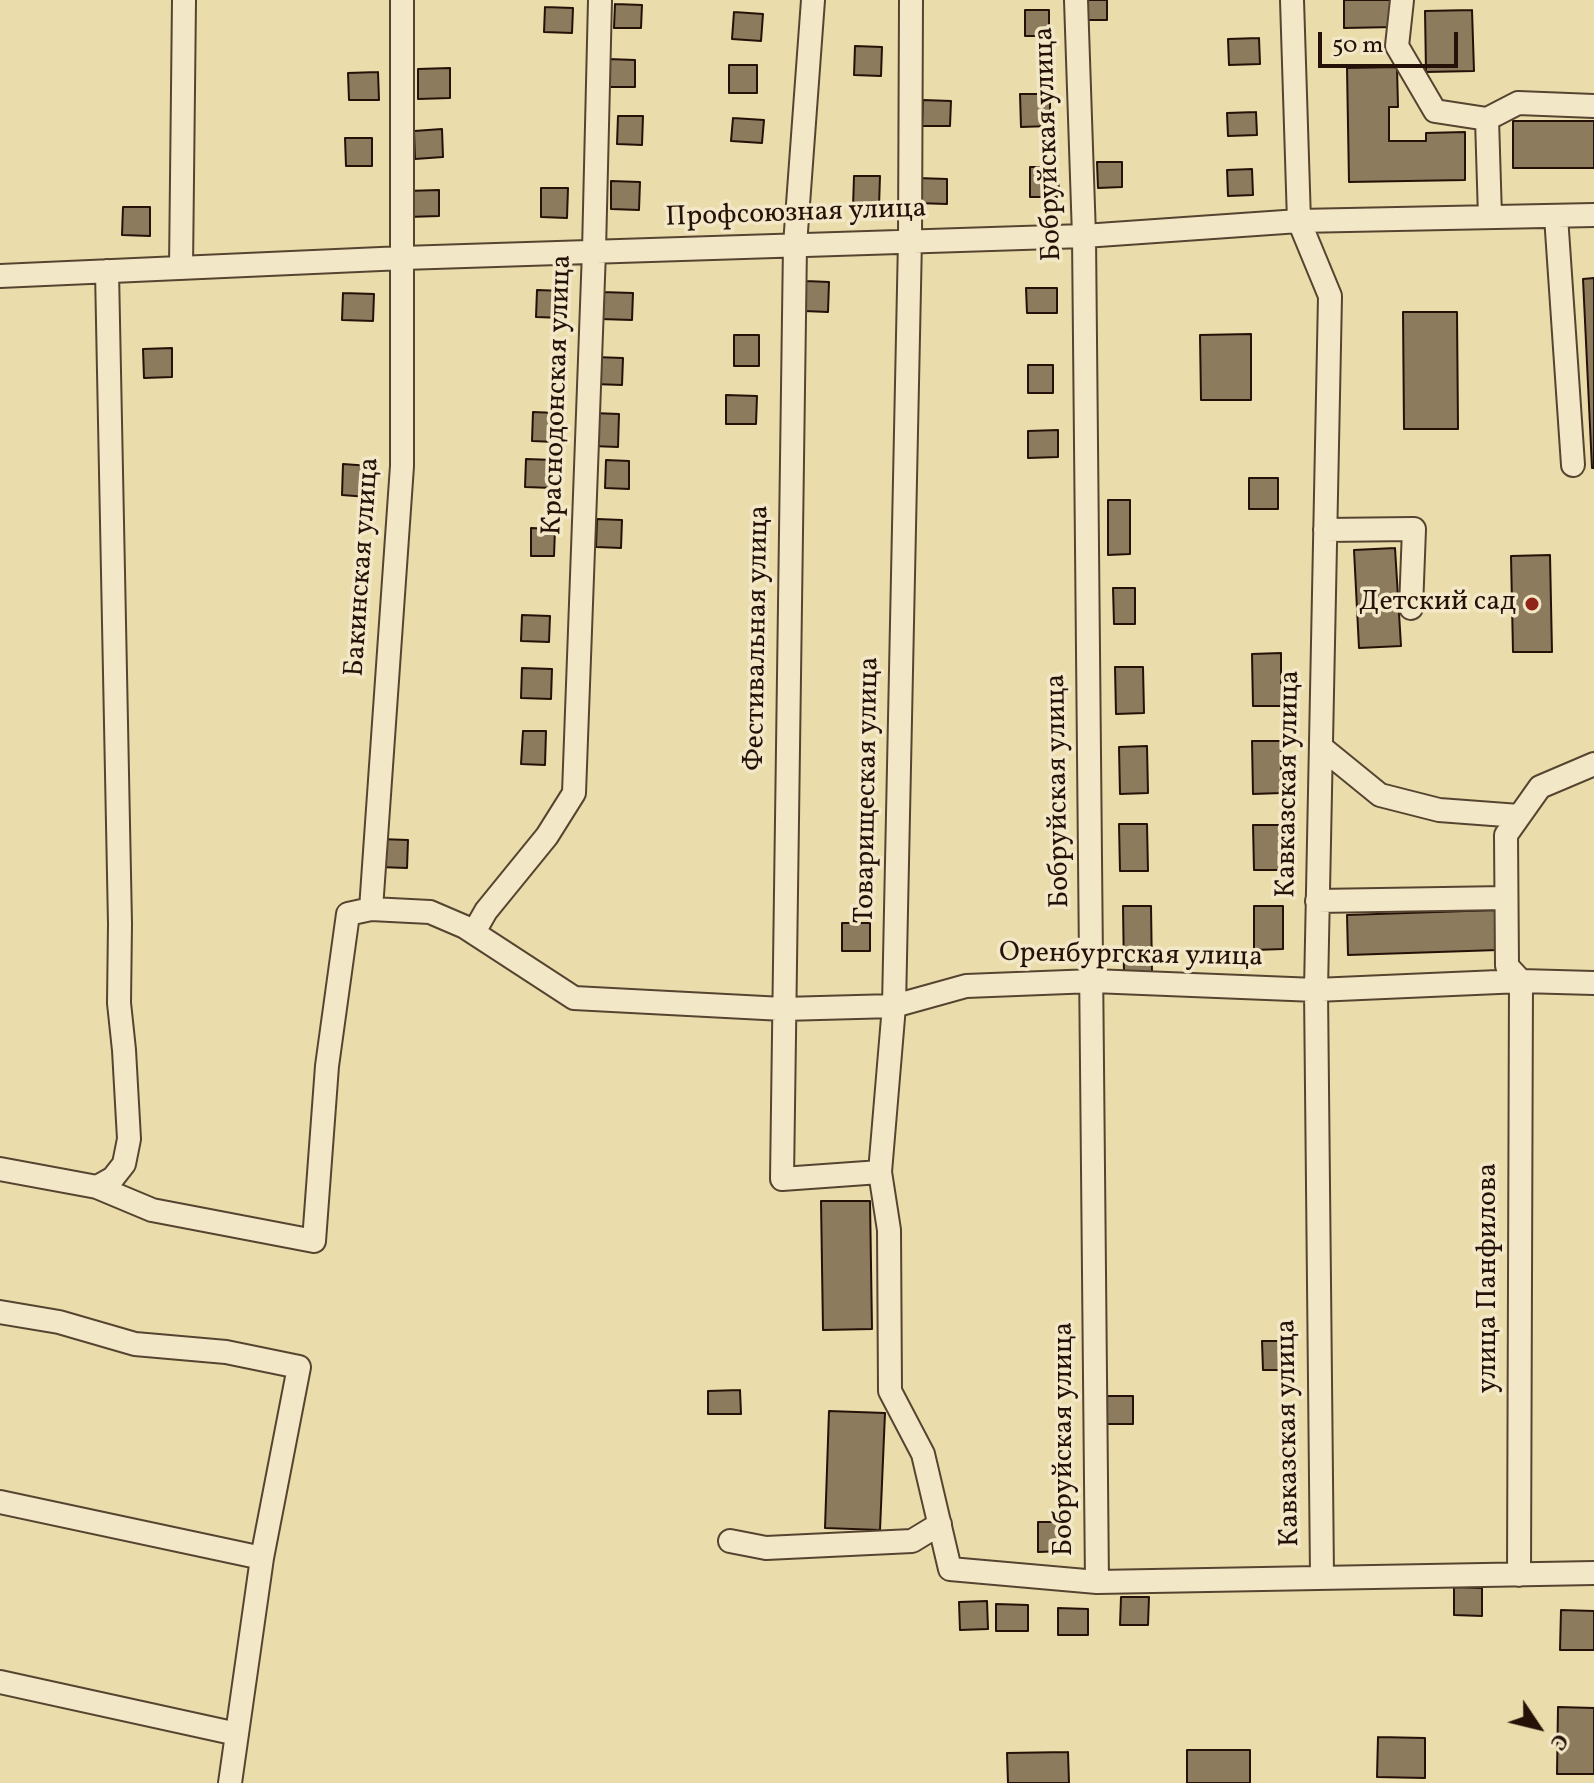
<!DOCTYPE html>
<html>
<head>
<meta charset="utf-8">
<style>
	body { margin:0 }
	#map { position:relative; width:1594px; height:1783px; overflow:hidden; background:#ebdcab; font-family:Vollkorn,serif }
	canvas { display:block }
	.north { position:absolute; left:1498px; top:1687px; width:80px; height:80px; -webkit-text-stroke:6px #f2e8c8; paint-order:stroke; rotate:125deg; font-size:22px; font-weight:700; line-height:32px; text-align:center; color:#251108 }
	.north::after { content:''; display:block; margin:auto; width:28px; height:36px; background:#251108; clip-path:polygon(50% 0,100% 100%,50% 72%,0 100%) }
	.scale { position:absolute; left:1318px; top:32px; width:140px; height:36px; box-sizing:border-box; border:4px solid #251108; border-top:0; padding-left:10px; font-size:24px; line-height:28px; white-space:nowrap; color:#251108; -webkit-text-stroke:6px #f2e8c8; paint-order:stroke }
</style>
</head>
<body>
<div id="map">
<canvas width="1594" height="1783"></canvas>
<div class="north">С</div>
<div class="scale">50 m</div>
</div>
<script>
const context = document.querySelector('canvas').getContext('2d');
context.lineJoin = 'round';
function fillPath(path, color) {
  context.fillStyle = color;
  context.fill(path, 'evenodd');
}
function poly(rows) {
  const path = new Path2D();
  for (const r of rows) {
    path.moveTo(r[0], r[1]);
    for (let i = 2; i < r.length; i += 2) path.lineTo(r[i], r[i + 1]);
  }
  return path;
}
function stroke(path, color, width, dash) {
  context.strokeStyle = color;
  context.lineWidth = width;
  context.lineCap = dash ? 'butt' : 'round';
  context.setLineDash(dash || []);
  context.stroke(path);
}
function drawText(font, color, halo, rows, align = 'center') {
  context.font = font + ' Vollkorn,serif';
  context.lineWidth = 7;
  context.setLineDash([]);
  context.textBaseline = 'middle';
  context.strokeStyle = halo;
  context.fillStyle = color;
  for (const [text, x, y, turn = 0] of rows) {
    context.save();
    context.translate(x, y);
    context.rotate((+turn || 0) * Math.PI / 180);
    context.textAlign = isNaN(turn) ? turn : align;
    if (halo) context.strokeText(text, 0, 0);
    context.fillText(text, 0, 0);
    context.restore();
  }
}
const building = poly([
	[1080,0,1107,0,1107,20,1080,20,1080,0],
	[1344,0,1394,0,1395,27,1344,28,1344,0],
	[615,4,642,5,641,28,614,28,615,4],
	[545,7,573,8,572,33,544,32,545,7],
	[1025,10,1049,10,1049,36,1025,36,1025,10],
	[1472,10,1474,71,1426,72,1425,11,1472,10],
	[734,12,763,14,761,41,732,39,734,12],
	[1259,38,1260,64,1229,65,1228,39,1259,38],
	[855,46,882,47,881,76,854,75,855,46],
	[608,59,635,60,635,87,607,87,608,59],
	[729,65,757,65,757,93,729,93,729,65],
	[1397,67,1398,107,1389,107,1389,141,1426,141,1426,133,1465,132,1465,180,1349,182,1347,68,1397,67],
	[450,68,450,98,418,99,418,69,450,68],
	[378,72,379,100,349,100,348,73,378,72],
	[1020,94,1050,94,1050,126,1021,127,1020,94],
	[923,100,951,101,950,126,922,126,923,100],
	[1256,112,1257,135,1228,136,1227,113,1256,112],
	[618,116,643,116,642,145,617,144,618,116],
	[733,118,764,120,762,143,731,141,733,118],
	[1513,121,1594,121,1594,168,1513,168,1513,121],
	[442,129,443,157,415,159,414,131,442,129],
	[345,138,372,138,372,166,346,166,345,138],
	[1097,162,1122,162,1122,187,1098,188,1097,162],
	[1030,167,1058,167,1059,197,1030,197,1030,167],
	[1252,169,1253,195,1228,196,1227,170,1252,169],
	[854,176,880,176,879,207,853,207,854,176],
	[917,178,947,179,947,204,916,203,917,178],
	[611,181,640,182,639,210,611,209,611,181],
	[541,188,568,188,567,218,541,217,541,188],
	[439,190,439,216,407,217,406,191,439,190],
	[123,207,150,207,150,236,122,235,123,207],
	[1594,278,1594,468,1592,468,1583,279,1594,278],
	[806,281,829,282,828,312,804,311,806,281],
	[1026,288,1057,288,1057,313,1027,313,1026,288],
	[537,290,564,291,563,318,536,317,537,290],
	[601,292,633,293,632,320,600,319,601,292],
	[343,293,374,294,373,321,342,320,343,293],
	[1403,312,1457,312,1458,429,1404,429,1403,312],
	[1251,334,1251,400,1201,400,1200,335,1251,334],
	[734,335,759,335,759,366,734,366,734,335],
	[172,348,172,377,144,378,143,349,172,348],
	[595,357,623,358,622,385,594,384,595,357],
	[1028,365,1053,365,1053,393,1028,393,1028,365],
	[726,395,757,396,756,424,726,424,726,395],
	[533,412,557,413,556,442,532,441,533,412],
	[593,413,619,414,618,447,592,446,593,413],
	[1058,430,1058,457,1028,458,1028,431,1058,430],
	[526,459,554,460,553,488,525,487,526,459],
	[606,460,629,461,629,489,605,488,606,460],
	[343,464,370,466,368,497,342,495,343,464],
	[1249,478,1278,478,1278,509,1249,509,1249,478],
	[1108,500,1130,500,1130,554,1108,555,1108,500],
	[597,519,622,520,621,548,596,547,597,519],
	[531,528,555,529,554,556,531,556,531,528],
	[1395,548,1401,646,1359,648,1354,550,1395,548],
	[1550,555,1552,652,1513,652,1511,556,1550,555],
	[1113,588,1135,588,1135,624,1114,624,1113,588],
	[522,615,550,616,549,642,521,641,522,615],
	[1281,653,1281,706,1253,706,1252,654,1281,653],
	[1115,667,1143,667,1144,713,1116,714,1115,667],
	[522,668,552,669,551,699,521,698,522,668],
	[523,731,546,731,545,765,521,764,523,731],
	[1252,741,1281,741,1281,793,1253,794,1252,741],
	[1147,746,1148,793,1120,794,1119,747,1147,746],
	[1119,824,1147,824,1148,871,1120,871,1119,824],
	[1253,825,1282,825,1282,870,1254,870,1253,825],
	[380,839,408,840,407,868,379,867,380,839],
	[1123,906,1151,906,1152,974,1124,974,1123,906],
	[1254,906,1283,906,1283,949,1254,950,1254,906],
	[1496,910,1498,950,1348,955,1347,915,1496,910],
	[842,923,870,923,870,951,842,951,842,923],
	[821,1201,870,1201,872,1329,823,1330,821,1201],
	[1262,1341,1280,1341,1281,1370,1263,1370,1262,1341],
	[740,1390,741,1414,708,1414,708,1391,740,1390],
	[1105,1396,1133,1396,1133,1424,1105,1424,1105,1396],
	[829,1411,885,1413,880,1530,825,1528,829,1411],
	[1038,1522,1065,1522,1065,1551,1038,1552,1038,1522],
	[1454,1587,1482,1588,1482,1616,1454,1615,1454,1587],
	[1121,1597,1149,1597,1148,1625,1120,1625,1121,1597],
	[987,1601,988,1629,960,1630,959,1602,987,1601],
	[996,1604,1028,1605,1028,1631,996,1631,996,1604],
	[1058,1608,1088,1609,1088,1635,1058,1635,1058,1608],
	[1561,1610,1594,1611,1594,1650,1560,1650,1561,1610],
	[1558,1707,1594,1708,1594,1774,1557,1774,1558,1707],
	[1378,1737,1425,1738,1425,1778,1377,1777,1378,1737],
	[1187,1750,1250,1750,1250,1783,1187,1783,1187,1750],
	[1068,1752,1069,1783,1008,1783,1007,1753,1068,1752]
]);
const minor = poly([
	[402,0,402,466,371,909,430,912,465,927,574,998,783,1009,894,1006,966,986,1093,981,1316,990,1521,981,1594,983],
	[813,0,795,245,782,1179,880,1172],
	[911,0,910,240,894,1006,880,1172,889,1230,890,1391,923,1454,950,1569,1097,1582,1594,1573],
	[1076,0,1084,236,1097,1582],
	[1292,0,1299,221,1330,296,1316,990,1322,1576],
	[1402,0,1397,46,1435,111,1487,119,1490,217],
	[1487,119,1518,103,1594,106],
	[1556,216,1573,465],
	[181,268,184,0],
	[0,276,403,258,1084,236,1299,221,1594,215],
	[1325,530,1414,529,1411,608],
	[1321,747,1380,795,1439,810,1519,816],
	[1317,901,1506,898],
	[474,932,486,911,547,836,574,793,594,251,600,0],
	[0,1169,97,1187,113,1178,124,1164,129,1139,124,1050,119,1003,120,924,107,271],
	[97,1187,152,1210,314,1241,327,1066,348,914,371,909],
	[0,1312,59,1322,135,1344,226,1352,299,1367,262,1558,0,1502],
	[730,1541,766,1548,912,1541,940,1524],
	[1519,1575,1521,981,1507,966,1506,835,1540,787,1594,764],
	[0,1682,237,1734],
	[230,1783,262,1558]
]);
const markers = [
	[1532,604,8,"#8f2418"]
];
const streetNames = [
	["Бобруйская улица",1050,144,-92],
	["Профсоюзная улица",796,215,-2],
	["Краснодонская улица",559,395,-88],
	["Бакинская улица",364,567,-86],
	["Фестивальная улица",759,638,-89],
	["Кавказская улица",1290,784,-89],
	["Товарищеская улица",869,790,-89],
	["Бобруйская улица",1060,791,-91],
	["Оренбургская улица",1131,957,1],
	["улица Панфилова",1490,1278,-90],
	["Кавказская улица",1290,1433,-91],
	["Бобруйская улица",1066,1439,-90]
];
const poiNames = [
	["Детский сад",1516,604]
];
fillPath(building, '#8c7b5d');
stroke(building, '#251108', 2);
stroke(minor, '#564431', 26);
stroke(minor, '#f2e8c8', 22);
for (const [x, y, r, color] of markers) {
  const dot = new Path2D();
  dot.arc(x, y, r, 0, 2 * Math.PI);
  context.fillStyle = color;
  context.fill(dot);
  stroke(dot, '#f2e8c8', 3);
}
drawText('28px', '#251108', '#f2e8c8', streetNames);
drawText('28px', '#251108', '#f2e8c8', poiNames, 'right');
</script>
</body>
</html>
